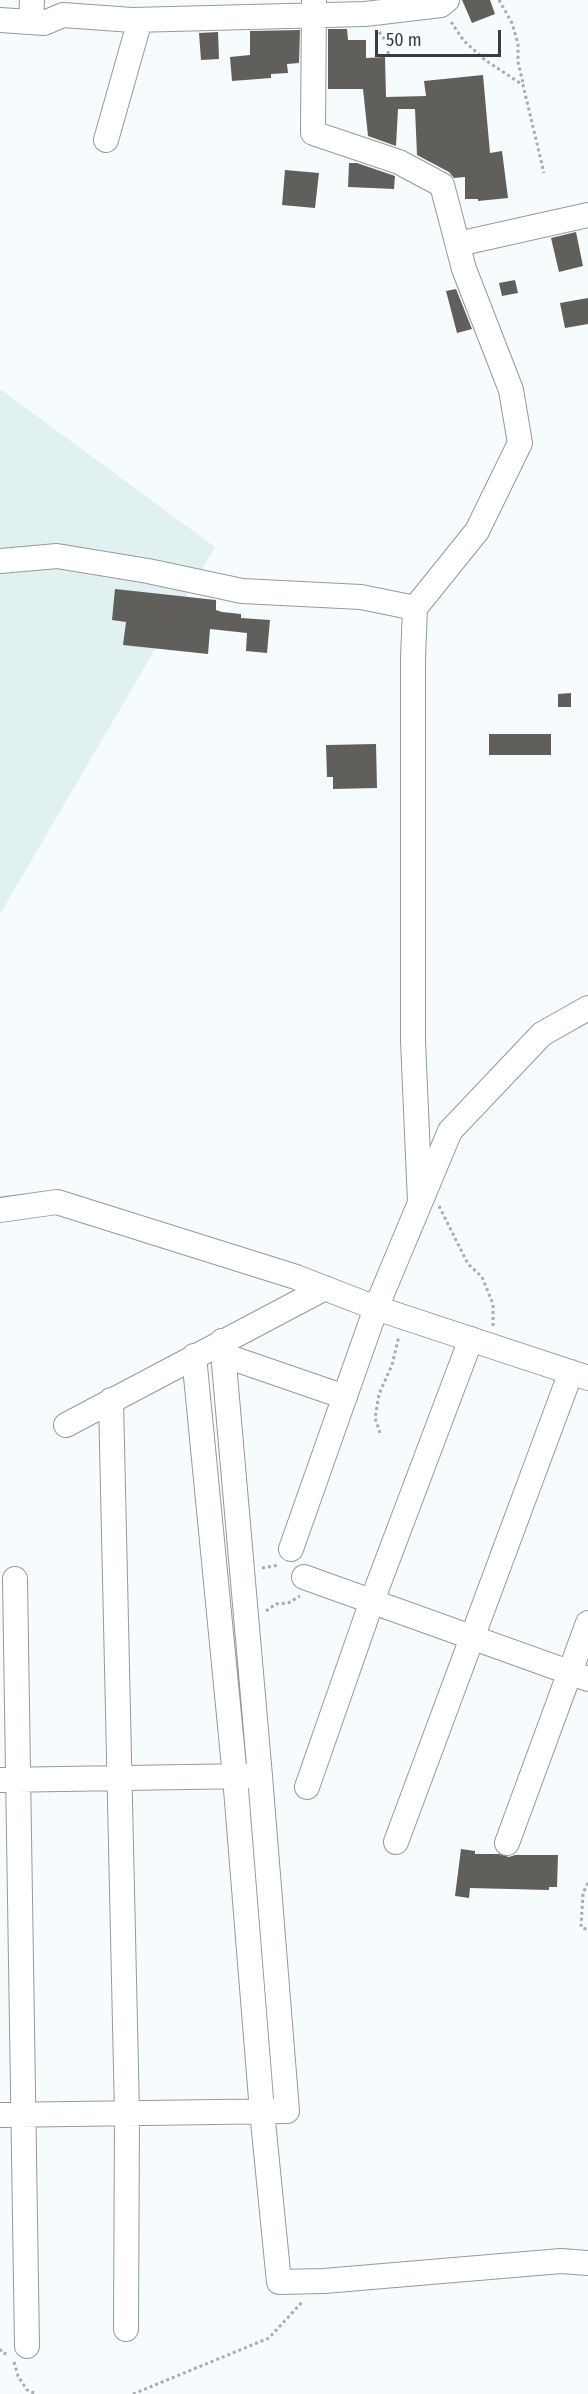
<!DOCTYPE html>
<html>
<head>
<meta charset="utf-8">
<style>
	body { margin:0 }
	#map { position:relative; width:588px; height:2394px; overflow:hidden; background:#f6fcfd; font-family:"Fira Sans Condensed",sans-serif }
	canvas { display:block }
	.scale { position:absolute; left:375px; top:30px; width:126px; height:27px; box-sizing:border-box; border:3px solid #3a3d3d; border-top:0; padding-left:8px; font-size:18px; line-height:21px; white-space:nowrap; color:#3a3d3d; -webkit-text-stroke:4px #f6fcfd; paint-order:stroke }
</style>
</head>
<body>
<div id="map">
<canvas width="588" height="2394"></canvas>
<div class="scale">50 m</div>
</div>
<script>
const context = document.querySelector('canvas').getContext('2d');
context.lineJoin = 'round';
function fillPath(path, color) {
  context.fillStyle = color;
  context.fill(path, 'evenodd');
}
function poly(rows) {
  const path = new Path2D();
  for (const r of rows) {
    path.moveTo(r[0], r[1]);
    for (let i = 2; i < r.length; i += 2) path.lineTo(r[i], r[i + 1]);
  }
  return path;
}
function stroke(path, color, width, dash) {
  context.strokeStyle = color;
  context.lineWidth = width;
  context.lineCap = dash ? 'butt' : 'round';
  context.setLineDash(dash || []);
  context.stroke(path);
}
const built = poly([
	[0,389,215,547,0,914]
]);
const building = poly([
	[462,0,490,0,495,14,472,23],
	[328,29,347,29,348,40,366,40,366,58,385,57,386,97,426,96,424,81,483,75,490,153,502,151,508,198,478,201,478,199,465,199,465,177,454,178,449,172,417,155,415,109,398,109,396,146,368,136,363,89,328,89],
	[300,30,299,63,287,64,288,73,271,74,271,78,232,81,230,57,250,55,250,31],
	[218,32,219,59,201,60,199,33],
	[349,163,357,163,395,176,394,189,348,187],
	[285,170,319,173,315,208,282,205],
	[576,232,583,266,559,272,551,238],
	[515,280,518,293,502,296,499,283],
	[456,289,472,329,457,333,446,291],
	[588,298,588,324,565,328,560,303],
	[115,589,216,600,216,610,222,612,241,614,241,618,270,620,267,653,246,651,247,633,210,629,208,654,123,645,126,622,112,620],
	[571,693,571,707,558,707,558,694],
	[489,734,551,734,551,755,489,755],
	[376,744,377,788,333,789,333,777,327,777,326,745],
	[461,1849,475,1851,475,1854,499,1854,509,1857,515,1855,558,1855,557,1887,549,1887,549,1890,470,1888,469,1898,455,1896]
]);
const path = poly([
	[499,0,512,23,518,44,518,62,523,83],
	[451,22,464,41,485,60,523,85,544,173],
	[379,32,389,45],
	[388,54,389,45,398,37,400,29],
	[439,1206,468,1264,482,1277,493,1304,493,1326],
	[380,1433,375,1418,379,1394,392,1365,399,1336],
	[262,1568,279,1565],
	[266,1611,276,1604,288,1603,300,1596],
	[588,1883,583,1893,581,1927,588,1930],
	[0,2349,2,2353,9,2354],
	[14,2362,18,2376,27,2390,36,2394],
	[133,2394,269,2338,303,2301]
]);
const minor = poly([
	[314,0,313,133,399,162,442,185,464,269,511,390,520,443,477,531,415,608,413,658,413,1041,420,1202],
	[0,20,44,23,63,15,132,20,365,14,441,5,447,0],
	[31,22,32,0],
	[106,140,140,20],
	[458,244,588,215],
	[0,561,57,556,148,571,242,591,361,597,415,608],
	[0,1210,57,1202,296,1277,376,1308,588,1378],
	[223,1355,345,1397],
	[194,1356,235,1777,262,2111,279,2282,324,2281,561,2261,588,2263],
	[111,1400,127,2113,126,2329],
	[66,1425,325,1288],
	[291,1549,376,1308,450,1131,542,1034,588,1008],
	[304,1577,588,1679],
	[15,1579,27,2346],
	[0,1780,249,1776],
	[307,1787,372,1601,471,1339],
	[396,1842,571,1372],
	[507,1843,588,1623],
	[0,2115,287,2111,260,1776,222,1341]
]);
fillPath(built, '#e1f0f1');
fillPath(building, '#615f5b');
stroke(minor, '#949a9b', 26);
stroke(path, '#a8adae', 3, [3, 3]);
stroke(minor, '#fff', 24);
</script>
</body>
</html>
